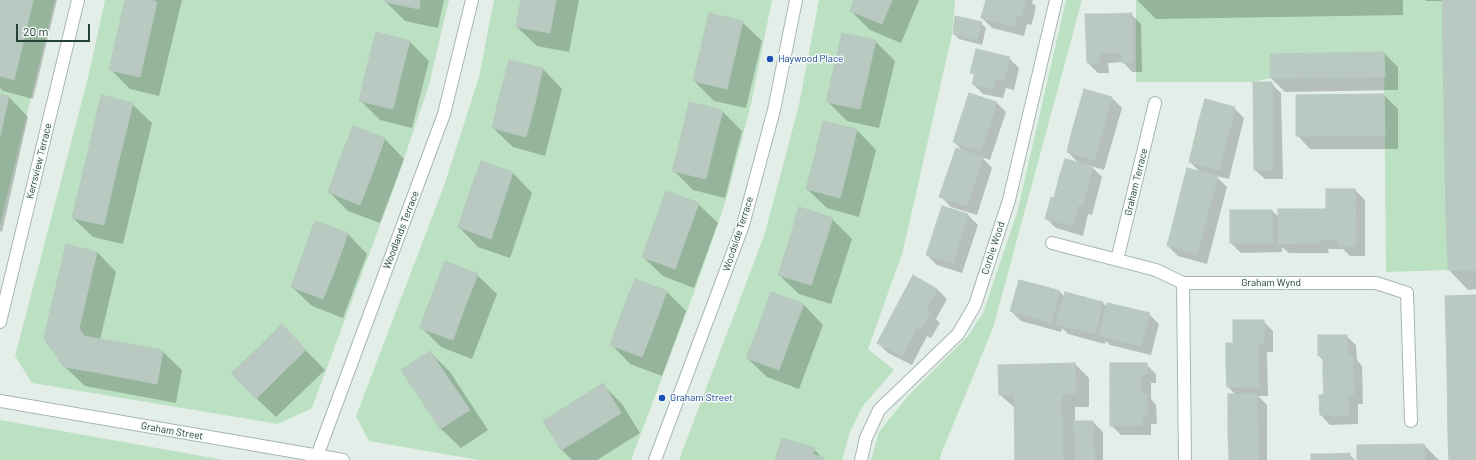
<!DOCTYPE html>
<html>
<head>
<meta charset="utf-8">
<style>
	body { margin:0 }
	#map { position:relative; width:1476px; height:460px; overflow:hidden; background:#e4eee9; font-family:Barlow,sans-serif }
	canvas { display:block }
	.scale { position:absolute; left:16px; top:24px; width:74px; height:18px; box-sizing:border-box; border:2px solid #224236; border-top:0; padding-left:5px; font-size:12px; line-height:14px; white-space:nowrap; color:#224236; -webkit-text-stroke:3px #f5faf7; paint-order:stroke }
</style>
</head>
<body>
<div id="map">
<canvas width="1476" height="460"></canvas>
<div class="scale">20 m</div>
</div>
<script>
const context = document.querySelector('canvas').getContext('2d');
context.lineJoin = 'round';
function fillPath(path, color) {
  context.fillStyle = color;
  context.fill(path, 'evenodd');
}
function poly(rows) {
  const path = new Path2D();
  for (const r of rows) {
    path.moveTo(r[0], r[1]);
    for (let i = 2; i < r.length; i += 2) path.lineTo(r[i], r[i + 1]);
  }
  return path;
}
function stroke(path, color, width, dash) {
  context.strokeStyle = color;
  context.lineWidth = width;
  context.lineCap = dash ? 'butt' : 'round';
  context.setLineDash(dash || []);
  context.stroke(path);
}
function drawText(font, color, halo, rows, align = 'center') {
  context.font = font + ' Barlow,sans-serif';
  context.lineWidth = 3;
  context.setLineDash([]);
  context.textBaseline = 'middle';
  context.strokeStyle = halo;
  context.fillStyle = color;
  for (const [text, x, y, turn = 0] of rows) {
    context.save();
    context.translate(x, y);
    context.rotate((+turn || 0) * Math.PI / 180);
    context.textAlign = isNaN(turn) ? turn : align;
    if (halo) context.strokeText(text, 0, 0);
    context.fillText(text, 0, 0);
    context.restore();
  }
}
const green = poly([
	[0,0,55,0,0,225],
	[105,0,449,0,429,85,396,182,312,408,278,424,32,383,15,356,88,78],
	[494,0,772,0,751,104,726,200,695,290,631,460,479,460,369,441,356,416,444,186,479,77],
	[819,0,955,0,952,34,903,251,868,349,894,370,862,407,850,432,842,460,679,460,765,233,799,105],
	[1066,0,1082,0,993,328,941,454,940,460,871,460,879,432,907,397,968,336,983,313,1017,213],
	[1136,0,1442,0,1448,270,1386,272,1384,52,1270,54,1270,78,1253,82,1136,82],
	[0,420,224,460,0,460]
]);
const shadow = poly([
	[1,0,57,0,33,99,3,91,0,88],
	[126,0,182,0,159,96,130,89,110,69],
	[386,0,444,0,438,28,405,21,386,2],
	[522,0,579,0,569,52,537,46,517,27],
	[855,0,919,0,901,43,870,30,851,11],
	[987,0,1033,0,1032,3,1036,6,1034,16,1031,25,1027,24,1024,36,992,28,982,18],
	[1137,0,1403,0,1403,15,1156,19],
	[1425,0,1476,0,1476,289,1468,290,1449,270,1443,1,1426,1],
	[1131,14,1141,24,1142,72,1132,72,1123,62,1108,63,1109,73,1098,73,1088,63],
	[742,22,762,41,746,108,714,101,694,81],
	[981,23,986,28,982,45,959,39,954,34],
	[875,41,895,61,879,128,847,121,827,101],
	[410,42,429,61,412,128,380,120,360,100],
	[1384,53,1398,67,1398,90,1285,92,1271,78,1271,55],
	[1009,58,1019,68,1014,90,1006,88,1003,98,983,94,973,84,975,76,971,72],
	[543,69,562,89,545,156,513,147,493,128],
	[1271,83,1281,93,1283,179,1265,179,1255,170],
	[0,95,9,97,28,117,2,232,0,231],
	[1384,95,1398,109,1398,149,1310,149,1297,135],
	[1112,98,1122,108,1104,170,1091,166,1102,177,1092,215,1088,214,1083,236,1056,228,1046,218,1055,199,1079,164,1068,152],
	[996,102,1006,112,990,160,982,157,992,168,977,215,951,207,941,197,964,152,954,142],
	[132,104,152,123,123,244,93,237,73,218],
	[1234,108,1244,118,1229,179,1216,176,1227,187,1207,264,1178,256,1168,246,1201,173,1190,162],
	[722,111,742,131,725,198,693,190,673,170],
	[353,127,385,139,404,159,380,223,348,211,329,192],
	[857,130,876,150,859,217,827,208,807,189],
	[481,162,513,173,532,193,510,258,478,247,459,227],
	[1355,190,1365,200,1365,256,1350,256,1343,249,1328,249,1329,253,1289,253,1282,247,1282,252,1241,253,1231,243,1231,211,1272,211,1279,217,1327,210],
	[698,204,718,223,694,288,663,276,643,257],
	[943,207,968,215,978,225,962,273,937,265,927,255],
	[832,219,852,239,831,304,799,294,779,275],
	[316,222,348,234,367,254,343,318,312,306,292,287],
	[97,252,116,272,100,340,162,351,182,370,176,403,85,386,65,367],
	[477,275,497,294,472,359,441,347,421,327],
	[937,289,947,299,936,319,940,323,931,338,927,336,912,365,888,353,878,343],
	[1059,291,1065,297,1066,293,1103,303,1107,307,1149,314,1159,324,1151,355,1110,345,1106,341,1105,344,1068,334,1062,328,1061,332,1021,321,1011,311],
	[667,292,686,311,662,376,630,364,611,344],
	[772,293,804,305,823,325,799,389,767,377,747,358],
	[1263,321,1273,331,1273,352,1267,352,1268,396,1258,396,1267,405,1267,460,1230,460,1236,395,1228,387,1234,344],
	[282,326,325,370,276,417,256,398],
	[1346,336,1356,345,1357,360,1362,366,1363,404,1358,404,1358,424,1330,425,1321,415,1325,396,1324,361,1319,356],
	[430,352,450,372,488,430,461,448,441,429,403,370],
	[1075,364,1089,378,1089,407,1075,407,1075,422,1093,422,1103,432,1103,460,1016,460,1015,408,1000,395],
	[1146,364,1156,374,1156,383,1151,383,1151,399,1156,405,1157,424,1151,424,1151,435,1121,435,1111,425],
	[603,385,622,404,640,433,597,460,572,460,562,450,544,421],
	[1424,445,1439,460,1358,460],
	[814,449,824,460,776,460],
	[1349,454,1355,460,1312,460]
]);
const building = poly([
	[0,0,33,0,28,22,0,16,0,0],
	[125,0,150,0,157,2,140,77,109,70,125,0],
	[385,0,420,0,419,9,385,2,385,0],
	[521,0,556,0,550,33,516,27,521,0],
	[854,0,892,0,882,24,850,11,854,0],
	[986,0,1000,0,1024,6,1021,16,1017,15,1014,26,981,18,986,0],
	[1000,0,1025,0,1024,6,1000,0],
	[1442,0,1476,0,1476,52,1443,53,1442,0],
	[709,13,743,21,735,55,701,47,709,13],
	[1132,13,1133,62,1122,63,1121,53,1111,53,1110,14,1132,13],
	[1085,14,1110,14,1111,53,1099,53,1099,63,1087,63,1085,14],
	[0,16,28,22,14,80,0,76,0,16],
	[955,16,982,22,977,40,953,34,955,16],
	[376,32,410,41,401,75,367,67,376,32],
	[842,33,876,40,868,75,834,67,842,33],
	[701,47,735,55,727,89,693,81,701,47],
	[976,49,1010,57,1004,81,996,79,994,89,972,84,975,74,970,73,976,49],
	[1384,52,1385,77,1270,78,1270,54,1384,52],
	[1476,52,1476,107,1444,107,1443,53,1476,52],
	[509,60,543,68,535,103,500,94,509,60],
	[367,67,401,75,393,109,359,101,367,67],
	[834,67,868,75,860,109,826,102,834,67],
	[1253,82,1272,82,1273,170,1254,170,1253,82],
	[1084,89,1112,97,1106,118,1078,110,1084,89],
	[969,93,997,102,981,151,953,142,969,93],
	[0,94,9,96,0,136,0,94],
	[500,94,535,103,526,137,492,128,500,94],
	[1384,94,1385,135,1296,136,1296,95,1384,94],
	[101,95,133,103,118,164,87,156,101,95],
	[1205,99,1235,107,1230,128,1199,120,1205,99],
	[689,102,723,110,714,145,681,137,689,102],
	[1444,107,1476,107,1476,161,1445,162,1444,107],
	[1078,110,1106,118,1100,139,1072,131,1078,110],
	[1199,120,1230,128,1224,149,1194,141,1199,120],
	[823,121,857,129,849,163,815,155,823,121],
	[353,126,385,138,373,172,340,159,353,126],
	[1072,131,1100,139,1095,160,1067,152,1072,131],
	[681,137,714,145,706,179,672,171,681,137],
	[1194,141,1224,149,1219,170,1189,162,1194,141],
	[956,148,983,157,967,206,939,197,956,148],
	[815,155,849,163,840,198,806,189,815,155],
	[87,156,118,164,104,225,72,218,87,156],
	[340,159,373,172,360,205,328,192,340,159],
	[1065,159,1093,166,1088,186,1059,178,1065,159],
	[481,161,513,172,502,206,469,194,481,161],
	[1476,161,1476,216,1446,216,1445,162,1476,161],
	[1187,168,1218,176,1213,196,1182,187,1187,168],
	[1059,178,1088,186,1083,206,1054,198,1059,178],
	[1182,187,1213,196,1207,215,1177,207,1182,187],
	[1326,189,1355,189,1356,246,1339,246,1339,240,1319,240,1319,209,1326,209,1326,189],
	[666,191,699,203,687,236,654,224,666,191],
	[469,194,502,206,491,239,458,227,469,194],
	[1051,197,1078,205,1073,226,1045,219,1051,197],
	[942,206,968,214,953,263,926,255,942,206],
	[799,207,833,218,822,252,789,241,799,207],
	[1177,207,1207,215,1202,235,1172,227,1177,207],
	[1278,209,1298,209,1299,243,1278,244,1278,209],
	[1298,209,1319,209,1319,243,1299,243,1298,209],
	[1230,210,1251,210,1251,243,1230,243,1230,210],
	[1251,210,1272,210,1273,243,1251,243,1251,210],
	[1446,216,1476,216,1476,270,1448,270,1446,216],
	[315,221,348,233,336,267,303,254,315,221],
	[654,224,687,236,675,269,642,257,654,224],
	[1172,227,1202,235,1197,254,1167,246,1172,227],
	[789,241,822,252,811,285,778,275,789,241],
	[66,244,97,252,81,320,50,312,66,244],
	[303,254,336,267,323,299,291,287,303,254],
	[445,261,478,274,465,307,432,295,445,261],
	[913,275,937,289,926,310,930,312,921,329,917,327,902,356,877,343,913,275],
	[635,279,667,291,655,324,622,312,635,279],
	[1019,280,1039,285,1031,317,1010,311,1019,280],
	[1039,285,1060,291,1051,323,1031,317,1039,285],
	[771,292,804,304,791,337,759,325,771,292],
	[1065,292,1084,297,1076,329,1056,324,1065,292],
	[432,295,465,307,453,340,420,328,432,295],
	[1476,295,1476,367,1447,367,1445,296,1476,295],
	[1084,297,1103,302,1095,334,1076,329,1084,297],
	[1107,303,1129,308,1120,341,1099,335,1107,303],
	[1129,308,1150,313,1141,346,1120,341,1129,308],
	[50,312,81,320,79,328,84,336,100,339,94,372,64,367,44,339,50,312],
	[622,312,655,324,642,357,610,345,622,312],
	[1233,320,1264,320,1264,343,1233,343,1233,320],
	[282,324,306,350,281,374,257,349,282,324],
	[759,325,791,337,779,370,746,358,759,325],
	[1318,335,1347,335,1348,355,1318,356,1318,335],
	[100,339,163,350,157,384,94,372,100,339],
	[1226,343,1258,343,1258,365,1226,365,1226,343],
	[257,349,281,374,256,399,231,373,257,349],
	[430,351,450,381,421,400,401,370,430,351],
	[1353,355,1353,375,1323,375,1323,356,1353,355],
	[1075,363,1076,393,1061,394,1063,460,1015,460,1014,395,999,395,998,365,1075,363],
	[1110,363,1147,363,1147,374,1141,374,1141,384,1110,384,1110,363],
	[1226,365,1258,365,1259,387,1227,387,1226,365],
	[1447,367,1476,367,1476,438,1448,438,1447,367],
	[1323,375,1353,375,1354,394,1324,395,1323,375],
	[450,381,470,410,440,429,421,400,450,381],
	[603,383,621,413,591,432,573,402,603,383],
	[1110,384,1141,384,1141,394,1147,394,1147,405,1110,405,1110,384],
	[1228,394,1257,394,1257,414,1228,415,1228,394],
	[1348,394,1349,415,1320,415,1319,395,1348,394],
	[573,402,591,432,561,450,543,421,573,402],
	[1110,405,1147,405,1147,414,1142,415,1142,425,1110,426,1110,405],
	[1257,414,1258,435,1228,435,1228,415,1257,414],
	[1074,421,1093,421,1094,460,1075,460,1074,421],
	[1228,435,1258,435,1258,455,1229,456,1228,435],
	[782,438,815,448,813,454,824,458,823,460,775,460,782,438],
	[1448,438,1476,438,1476,460,1449,460,1448,438],
	[1424,444,1425,460,1357,460,1357,445,1424,444],
	[1350,453,1350,460,1330,460,1330,454,1350,453],
	[1311,454,1330,454,1330,460,1311,460,1311,454],
	[1258,455,1258,460,1229,460,1229,456,1258,455]
]);
const minor = poly([
	[1052,243,1156,270,1183,283,1376,283,1407,293,1411,421],
	[1117,260,1155,103],
	[1183,283,1185,460],
	[0,322,78,0],
	[0,401,343,460],
	[317,456,444,114,472,0],
	[655,460,743,225,774,110,796,0],
	[861,460,866,438,879,410,958,334,975,305,1009,200,1056,0]
]);
const markers = [
	[770,59,4,"#1a4fb4"],
	[662,398,4,"#1a4fb4"]
];
const transitNames = [
	["Haywood Place",778,59],
	["Graham Street",670,398]
];
const streetNames = [
	["Kerrsview Terrace",39,161,-76],
	["Graham Terrace",1136,182,-76],
	["Woodlands Terrace",401,230,-69],
	["Woodside Terrace",738,234,-72],
	["Corbie Wood",993,248,-72],
	["Graham Wynd",1271,283],
	["Graham Street",172,431,10]
];
fillPath(green, '#bbe1c2');
fillPath(shadow, '#0003');
fillPath(building, '#b9c9c1');
stroke(building, '#b6c9bf', 1);
stroke(minor, '#a6b7b0', 14);
stroke(minor, '#fff', 12);
for (const [x, y, r, color] of markers) {
  const dot = new Path2D();
  dot.arc(x, y, r, 0, 2 * Math.PI);
  context.fillStyle = color;
  context.fill(dot);
  stroke(dot, '#f5faf7', 1.5);
}
drawText('10px', '#164399', '#f5faf7', transitNames, 'left');
drawText('10px', '#224236', '#f5faf7', streetNames);
</script>
</body>
</html>
